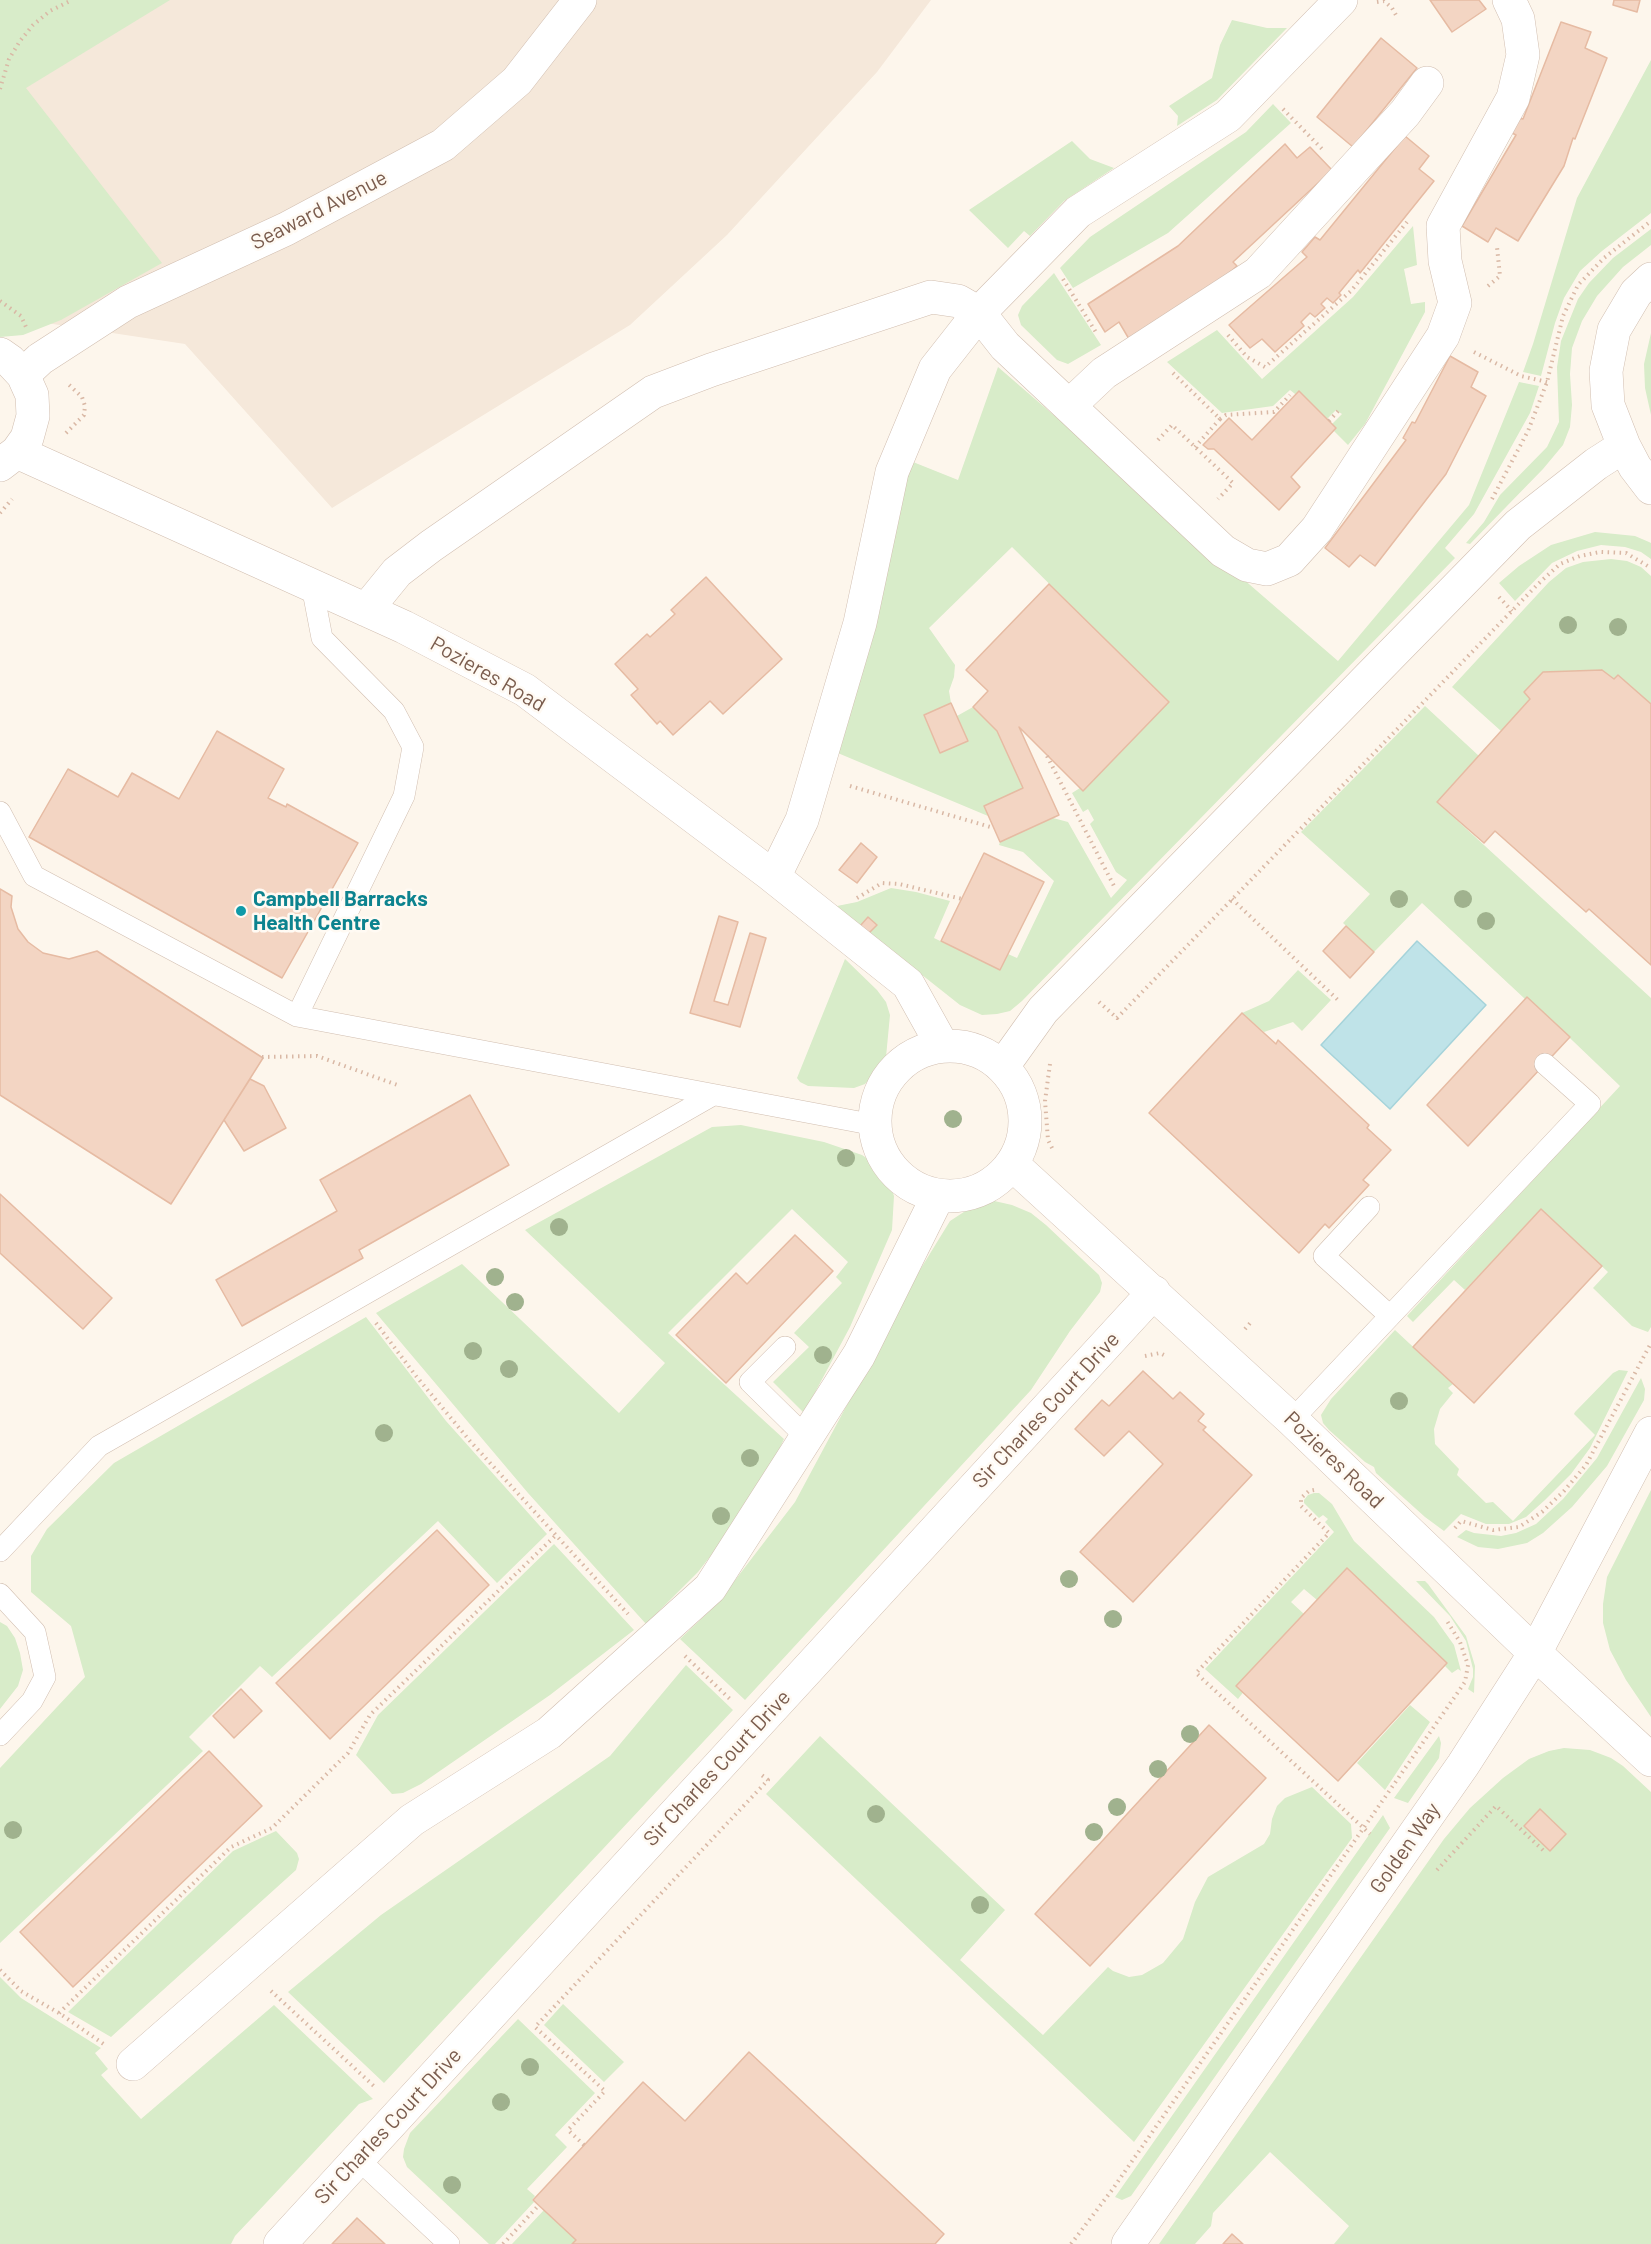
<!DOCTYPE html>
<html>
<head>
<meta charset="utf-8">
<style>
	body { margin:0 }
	canvas { display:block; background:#fdf6ec }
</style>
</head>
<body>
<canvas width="1651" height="2244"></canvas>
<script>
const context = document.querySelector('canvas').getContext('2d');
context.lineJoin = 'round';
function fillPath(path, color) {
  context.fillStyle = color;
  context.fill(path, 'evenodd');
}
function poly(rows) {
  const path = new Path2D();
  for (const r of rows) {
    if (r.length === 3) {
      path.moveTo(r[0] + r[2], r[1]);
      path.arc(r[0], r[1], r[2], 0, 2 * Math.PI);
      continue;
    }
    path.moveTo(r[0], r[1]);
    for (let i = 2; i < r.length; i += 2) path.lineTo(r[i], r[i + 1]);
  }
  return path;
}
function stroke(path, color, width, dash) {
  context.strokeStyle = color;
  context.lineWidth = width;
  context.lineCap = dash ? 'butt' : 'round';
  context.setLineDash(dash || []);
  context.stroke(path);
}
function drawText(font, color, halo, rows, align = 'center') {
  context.font = font + ' Barlow,sans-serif';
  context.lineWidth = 5;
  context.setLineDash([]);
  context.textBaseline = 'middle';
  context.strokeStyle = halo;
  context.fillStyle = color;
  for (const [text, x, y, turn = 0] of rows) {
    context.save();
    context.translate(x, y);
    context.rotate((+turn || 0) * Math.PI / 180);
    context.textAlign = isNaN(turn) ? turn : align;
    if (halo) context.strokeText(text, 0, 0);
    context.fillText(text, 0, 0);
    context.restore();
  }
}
const residential = poly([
	[0,0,931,0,877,72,727,235,630,325,332,508,185,344,0,316]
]);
const green = poly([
	[0,0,170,0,26,88,162,263,61,320,23,335,0,337],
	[1232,20,1267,28,1287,28,1217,100,1177,126,1178,116,1169,106,1212,78,1220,45],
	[1651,60,1651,213,1602,251,1580,271,1564,298,1555,323,1541,376,1523,372,1533,344,1577,198],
	[1273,104,1291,123,1168,233,1073,288,1060,268,1090,237,1246,132],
	[1072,141,1090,159,1114,168,1064,201,1030,236,1024,231,1008,248,969,210],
	[1413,226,1417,265,1404,269,1411,304,1425,302,1425,312,1365,424,1348,445,1334,431,1336,428,1332,424,1342,414,1336,410,1327,419,1290,390,1273,406,1222,413,1167,362,1217,330,1262,379,1353,297],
	[1651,229,1651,245,1623,267,1597,296,1582,321,1572,348,1570,374,1572,405,1570,427,1563,445,1543,469,1470,544,1466,543,1484,522,1500,495,1547,447,1559,422,1557,367,1561,341,1578,299,1589,283,1613,258],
	[1054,273,1101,345,1068,364,1057,360,1021,325,1018,315,1022,306],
	[1651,333,1651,415,1645,388,1644,364],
	[998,367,1338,661,1469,505,1519,382,1539,386,1530,413,1474,514,1445,548,1455,558,1022,1001,1010,1011,997,1014,982,1015,960,1005,869,933,877,925,868,917,860,926,837,906,857,902,891,888,916,892,950,901,934,938,1000,970,1008,954,1017,958,1054,881,1023,852,999,845,1000,842,1053,818,1068,822,1111,898,1127,880,1116,872,1090,824,1094,820,1088,809,1083,812,1072,793,1080,788,1169,702,1012,547,929,628,955,665,954,677,949,691,951,703,924,716,940,753,968,741,957,716,973,707,997,731,1023,788,984,806,988,816,833,751,882,551,913,462,958,480],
	[1595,532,1635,536,1649,542,1651,543,1651,559,1641,552,1625,547,1601,545,1577,551,1552,563,1515,601,1499,583,1519,566,1551,545],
	[1611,559,1627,561,1641,567,1651,576,1651,704,1618,675,1614,679,1602,670,1544,672,1530,699,1501,731,1452,687,1549,582,1566,568,1583,562],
	[1425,706,1479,756,1437,802,1651,998,1651,1327,1648,1332,1632,1326,1593,1288,1608,1272,1541,1209,1465,1290,1454,1280,1413,1322,1407,1316,1620,1086,1527,997,1525,999,1422,903,1374,952,1343,923,1370,894,1301,832],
	[845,959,877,990,886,1002,890,1015,886,1057,879,1069,865,1084,854,1088,808,1086,800,1082,797,1078],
	[1298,970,1331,1000,1302,1031,1293,1022,1264,1032,1242,1013,1269,1001],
	[741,1125,824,1142,862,1155,877,1165,890,1185,894,1196,892,1230,850,1327,804,1413,773,1382,809,1347,794,1333,842,1283,836,1277,848,1262,792,1209,668,1333,784,1439,767,1475,726,1536,698,1572,646,1624,528,1493,376,1313,462,1264,619,1413,665,1363,525,1230,712,1127],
	[990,1200,1012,1205,1031,1213,1046,1225,1099,1275,1102,1283,1100,1292,1070,1331,1031,1390,745,1700,680,1639,716,1605,795,1502,915,1278,950,1221,970,1208],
	[366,1317,446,1421,547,1534,497,1583,438,1521,272,1677,260,1666,189,1737,203,1751,0,1943,0,1768,85,1677,71,1626,31,1592,31,1556,47,1529,114,1463],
	[1395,1330,1453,1384,1448,1388,1453,1393,1440,1409,1434,1429,1435,1444,1459,1469,1457,1475,1486,1503,1493,1502,1513,1521,1595,1435,1574,1414,1575,1412,1613,1373,1619,1370,1628,1371,1590,1448,1571,1474,1545,1500,1526,1517,1509,1524,1486,1524,1461,1514,1444,1531,1425,1517,1376,1473,1374,1467,1365,1462,1329,1430,1323,1423,1321,1415,1331,1399],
	[1641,1378,1645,1389,1644,1400,1607,1466,1572,1507,1543,1533,1527,1543,1498,1549,1478,1547,1457,1537,1466,1530,1474,1533,1501,1536,1516,1533,1536,1524,1563,1499,1597,1458],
	[1651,1490,1651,1717,1626,1680,1610,1650,1603,1623,1603,1604,1607,1577],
	[1314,1493,1319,1493,1332,1504,1354,1541,1434,1617,1454,1645,1461,1671,1458,1669,1452,1673,1445,1666,1447,1663,1347,1569,1317,1600,1304,1589,1291,1602,1304,1614,1238,1699,1205,1669,1334,1532,1325,1522,1328,1519,1323,1515,1319,1518,1304,1503,1304,1500,1308,1495],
	[554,1544,634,1630,550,1695,421,1784,403,1793,392,1794,356,1755,378,1715],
	[1416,1581,1425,1581,1428,1584,1466,1636,1475,1666,1474,1693,1468,1689,1473,1677,1473,1669,1466,1641,1450,1616],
	[0,1622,7,1626,15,1638,20,1653,23,1670,18,1686,0,1709],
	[686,1665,733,1710,384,2083,288,1992,381,1915,610,1756],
	[1410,1705,1430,1722,1385,1790,1357,1763],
	[820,1736,1005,1910,960,1960,1043,2035,1108,1967,1113,1971,1129,1977,1142,1975,1163,1963,1183,1939,1195,1902,1208,1877,1264,1844,1270,1834,1272,1819,1277,1806,1285,1798,1312,1787,1351,1824,1352,1838,1134,2142,766,1794],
	[1439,1736,1441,1743,1439,1758,1408,1803,1394,1798],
	[1564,1748,1590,1750,1611,1758,1623,1766,1651,1792,1651,2244,1334,2244,1349,2226,1270,2152,1213,2213,1211,2226,1195,2244,1159,2244,1444,1839,1470,1808,1503,1778,1529,1759,1549,1751],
	[1383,1815,1390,1828,1131,2196,1122,2200,1115,2197],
	[276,1831,297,1853,299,1859,296,1870,111,2037,68,2012,233,1851],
	[0,1977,21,1998,101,2048,95,2053,108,2069,101,2075,141,2119,274,2005,373,2099,359,2104,235,2236,231,2244,0,2244],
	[563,2004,624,2062,604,2082,544,2025],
	[518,2019,595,2093,555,2135,567,2147,527,2189,535,2196,532,2200,534,2202,495,2244,489,2244,407,2167,403,2157,404,2149,410,2133],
	[544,2210,576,2240,572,2244,512,2244]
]);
const water = poly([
	[1417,941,1486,1005,1390,1109,1321,1045,1417,941]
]);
const building = poly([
	[1430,0,1479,0,1486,9,1452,32,1430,0],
	[1614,0,1640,0,1637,12,1613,5,1614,0],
	[1561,22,1591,32,1585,48,1607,58,1575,139,1573,138,1564,166,1518,241,1496,228,1488,242,1462,226,1516,135,1512,133,1518,118,1523,119,1561,22],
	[1381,38,1417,68,1353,147,1317,117,1381,38],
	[1405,136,1429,156,1419,169,1434,181,1360,273,1358,270,1339,293,1341,295,1333,303,1327,298,1321,304,1325,308,1315,317,1310,313,1301,322,1304,326,1275,352,1262,339,1250,348,1229,325,1307,257,1302,252,1315,237,1320,240,1405,136],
	[1285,144,1297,158,1310,147,1332,170,1233,262,1237,266,1206,294,1129,339,1119,322,1105,332,1088,304,1178,246,1285,144],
	[1450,356,1478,372,1471,387,1486,396,1446,474,1375,566,1360,555,1349,567,1325,548,1406,440,1403,438,1412,422,1415,423,1450,356],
	[1299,391,1336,428,1291,477,1300,487,1279,510,1214,449,1208,449,1203,445,1229,418,1252,440,1299,391],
	[706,577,782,659,723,714,710,701,673,735,660,721,657,724,631,695,638,689,615,664,647,634,650,637,675,614,671,610,706,577],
	[1049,584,1169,702,1083,791,1019,727,1059,815,1000,842,984,806,1023,788,997,731,973,707,988,691,966,670,1049,584],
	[1602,670,1614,679,1618,675,1651,704,1651,965,1589,909,1586,912,1495,831,1484,843,1437,802,1530,699,1524,692,1543,672,1602,670],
	[951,703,968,741,940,753,924,715,951,703],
	[217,731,284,769,268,798,286,807,287,804,358,843,282,978,29,837,68,769,118,797,132,773,179,799,217,731],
	[861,843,877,857,857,883,839,870,861,843],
	[984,853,1044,882,1000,970,941,941,984,853],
	[0,889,12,896,11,907,18,929,28,942,43,953,69,959,97,951,263,1058,171,1204,0,1095,0,889],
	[719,916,738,922,714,1001,728,1005,750,933,766,938,740,1027,690,1013,719,916],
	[868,917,877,925,869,933,860,926,868,917],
	[1346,926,1374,952,1350,978,1323,951,1346,926],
	[1527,997,1570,1037,1468,1146,1427,1105,1527,997],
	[1242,1013,1276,1044,1278,1040,1369,1125,1367,1128,1391,1150,1363,1180,1369,1185,1329,1228,1325,1224,1299,1253,1149,1113,1242,1013],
	[250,1079,264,1086,286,1128,244,1151,224,1120,250,1079],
	[470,1095,509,1165,359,1250,363,1258,242,1326,216,1280,337,1211,320,1180,470,1095],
	[0,1194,112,1298,83,1329,0,1253,0,1194],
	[1541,1209,1602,1266,1474,1403,1413,1347,1541,1209],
	[795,1235,833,1271,726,1383,676,1335,736,1273,747,1284,795,1235],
	[1143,1371,1173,1399,1180,1392,1204,1414,1198,1421,1206,1427,1203,1430,1252,1475,1133,1602,1080,1552,1163,1464,1129,1431,1104,1456,1075,1429,1102,1400,1109,1406,1143,1371],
	[437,1530,489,1585,330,1739,276,1683,437,1530],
	[1347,1568,1447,1663,1338,1781,1236,1686,1347,1568],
	[241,1689,262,1711,234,1738,213,1716,241,1689],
	[1209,1725,1266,1778,1090,1966,1035,1914,1209,1725],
	[209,1751,262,1806,73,1987,20,1932,209,1751],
	[1540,1809,1566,1834,1550,1851,1524,1826,1540,1809],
	[749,2052,944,2234,935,2244,572,2244,576,2240,533,2200,643,2082,685,2121,749,2052],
	[357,2218,385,2244,332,2244,357,2218],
	[1232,2234,1243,2244,1223,2244,1232,2234]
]);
const path = poly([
	[1377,2,1384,1,1392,8,1397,17],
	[0,89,9,59,20,41,33,25,50,11,72,0],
	[1283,109,1324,151],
	[1063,279,1097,334],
	[1488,286,1500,276,1497,247],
	[0,301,21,316,26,327],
	[1228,335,1247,357,1265,367,1351,291,1407,222],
	[1474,352,1521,376,1547,382],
	[1173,373,1220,419,1195,447],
	[1220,419,1226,415,1274,412,1290,395],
	[1329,421,1338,411],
	[66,433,84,415,85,406,82,397,67,383],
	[1158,440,1172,425,1233,483,1218,499],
	[1492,499,1528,431,1547,382,1563,316,1578,285,1604,258,1651,221],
	[0,513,12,499],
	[1499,597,1512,611],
	[1047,756,1114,886],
	[850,786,994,828],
	[857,898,882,883,899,884,962,899],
	[1232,899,1340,1002],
	[1099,1002,1117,1018,1538,584,1560,564,1580,556,1600,552,1626,553,1651,568],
	[262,1057,317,1056,400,1086],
	[1050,1064,1045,1101,1048,1140,1053,1150],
	[376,1323,416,1376,470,1441,628,1614],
	[1245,1329,1251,1322],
	[1145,1356,1160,1353,1164,1355],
	[1314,1490,1309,1491,1301,1498,1301,1506,1329,1533,1196,1673,1370,1834],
	[1455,1528,1461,1521,1493,1530,1519,1527,1542,1512,1564,1491,1586,1465,1651,1343],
	[685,1656,732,1701],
	[1437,1870,1496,1806,1546,1853],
	[0,1970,21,1991,59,2013,105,2045],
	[271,1991,376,2088],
	[59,2013,231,1847,272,1828,348,1753,370,1715,555,1536],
	[584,2145,568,2130,605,2091,535,2027,768,1780,759,1773],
	[503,2244,539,2205],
	[1071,2244,1112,2190,1465,1682,1468,1665,1460,1642,1447,1621]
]);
const lane = poly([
	[312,586,322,638,394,711,413,747,404,796,297,1016,875,1125],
	[0,812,34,876,297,1016],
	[1369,1207,1324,1256,1390,1316],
	[785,1347,750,1382,806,1437],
	[1292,1420,1590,1104,1545,1064],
	[0,1551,99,1446,713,1095],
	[0,1594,35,1632,45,1677,32,1701,0,1735],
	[358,2159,449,2244]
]);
const street = poly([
	[1651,279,1636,293,1614,330,1606,371,1608,405,1624,446,1635,467,1651,488],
	[0,354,10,361,23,375,32,395,33,416,27,438,17,452,0,465],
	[23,375,40,359,128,302,286,229,443,145,517,81,580,0],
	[1069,406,1104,373,1258,273,1405,113,1427,83],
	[17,452,404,627,525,690,770,874,908,984,942,1045],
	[366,610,397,572,431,546,653,392,711,370,931,297,958,301,979,313,1005,346,1223,551,1247,565,1267,569,1289,560,1317,529,1443,336,1455,303,1445,261,1443,226,1513,98,1523,55,1518,19,1509,0],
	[774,877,802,820,860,623,892,472,935,369,979,313,1078,212,1228,116,1341,0],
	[950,1121,75],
	[1003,1066,1043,1010,1518,525,1596,464,1624,446],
	[1012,1164,1292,1420,1535,1653,1651,1760],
	[133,2064,412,1820,549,1733,710,1588,859,1355,938,1196],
	[280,2244,1154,1292],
	[1128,2244,1463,1765,1535,1653,1651,1433]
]);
const trees = [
	[1568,625],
	[1618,627],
	[1399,899],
	[1463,899],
	[1486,921],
	[953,1119],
	[846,1158],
	[559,1227],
	[495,1277],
	[515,1302],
	[473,1351],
	[823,1355],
	[509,1369],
	[1399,1401],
	[384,1433],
	[750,1458],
	[721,1516],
	[1069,1579],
	[1113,1619],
	[1190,1734],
	[1158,1769],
	[1117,1807],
	[876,1814],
	[13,1830],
	[1094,1832],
	[980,1905],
	[530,2067],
	[501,2102],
	[452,2185]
];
const markers = [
	[241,911,6,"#0f9aa8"]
];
const streetNames = [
	["Seaward Avenue",319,210,-27],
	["Pozieres Road",488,674,30],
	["Sir Charles Court Drive",1046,1410,-47],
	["Pozieres Road",1334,1460,44],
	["Sir Charles Court Drive",717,1768,-47],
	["Golden Way",1405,1848,-55],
	["Sir Charles Court Drive",388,2126,-47]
];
const cultureNames = [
	["Campbell Barracks",253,899],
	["Health Centre",253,923]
];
fillPath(residential, '#f5e8da');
fillPath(green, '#d8ecc9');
fillPath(water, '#bfe3e8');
stroke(water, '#a5d3da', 1.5);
fillPath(building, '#f3d5c3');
stroke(building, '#e6bba3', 1.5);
stroke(lane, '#d1beb0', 22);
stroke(street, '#d1beb0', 34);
stroke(path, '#d9b8a5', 4, [1.5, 4.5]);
stroke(lane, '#fff', 21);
stroke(street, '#fff', 33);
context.fillStyle = '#a0b28e';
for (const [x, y] of trees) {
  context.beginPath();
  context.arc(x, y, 9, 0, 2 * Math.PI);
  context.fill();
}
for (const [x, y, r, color] of markers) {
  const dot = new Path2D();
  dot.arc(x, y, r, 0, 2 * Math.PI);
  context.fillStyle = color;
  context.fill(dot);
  stroke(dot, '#fffaf3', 2);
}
drawText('21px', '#7a5c4d', '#fffaf3', streetNames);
drawText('bold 21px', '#0d838f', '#fffaf3', cultureNames, 'left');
</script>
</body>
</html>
